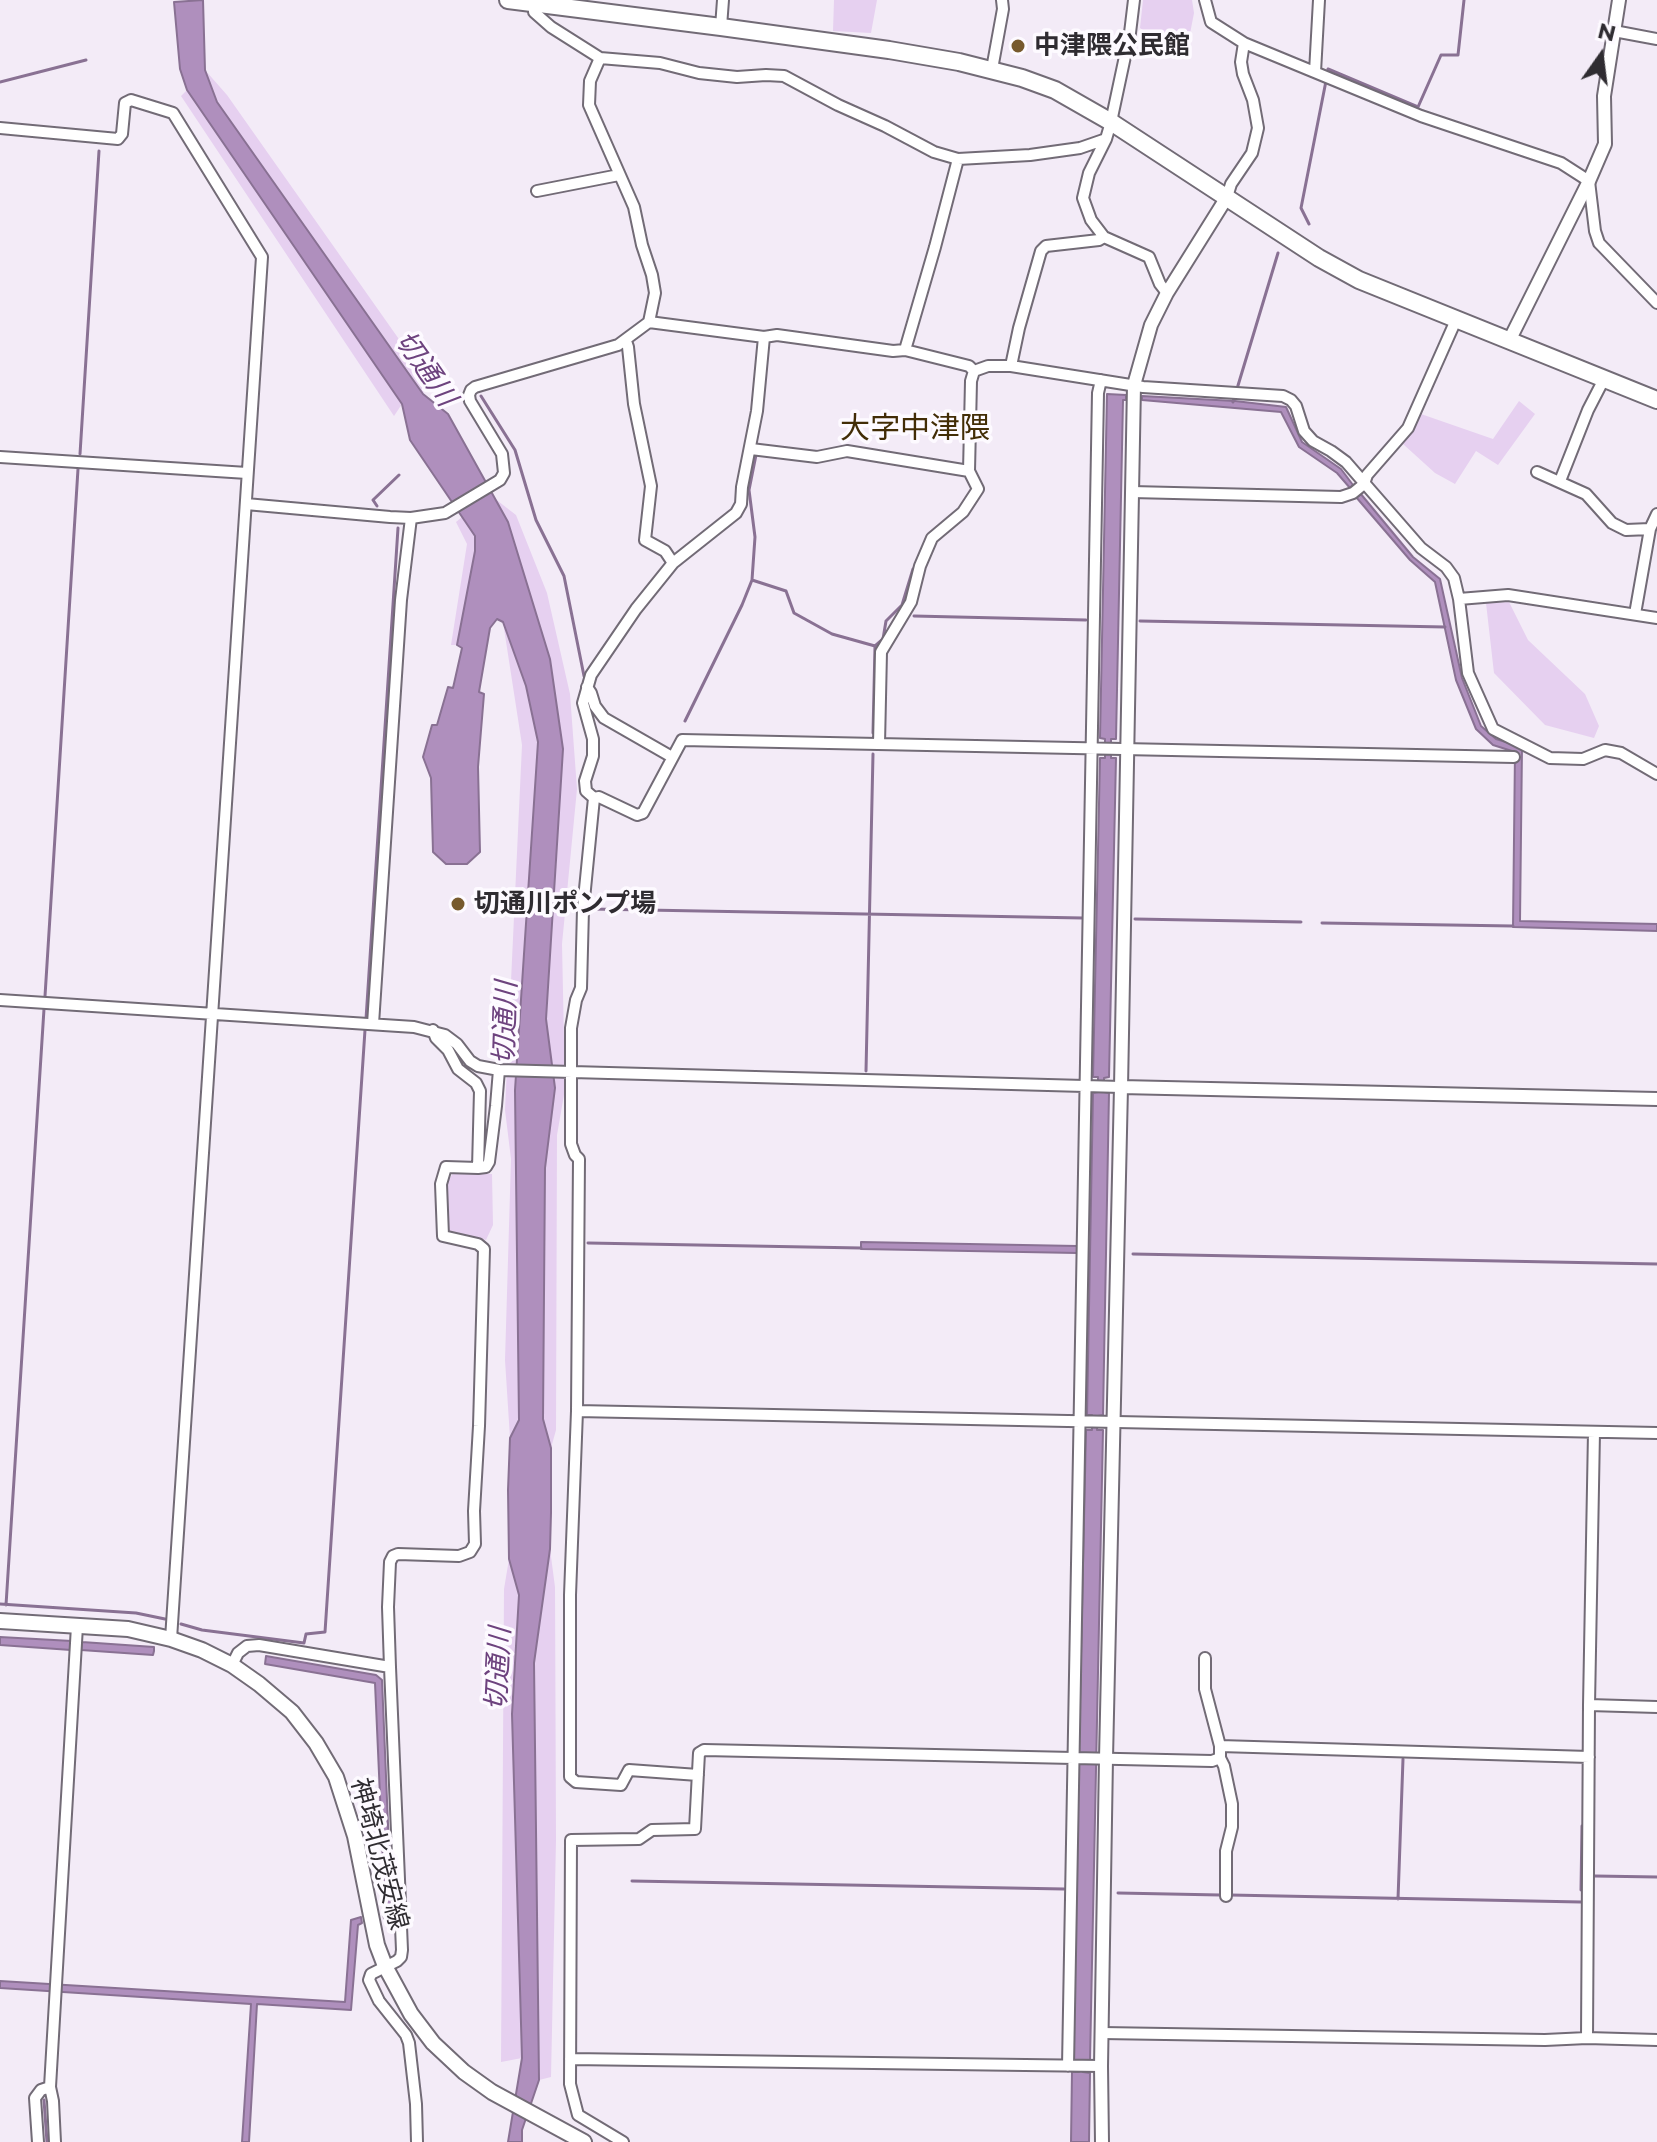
<!DOCTYPE html>
<html>
<head>
<meta charset="utf-8">
<style>
	body { margin:0 }
	#map { position:relative; width:1657px; height:2142px; overflow:hidden; background:#f3ebf7; font-family:Montserrat,sans-serif }
	canvas { display:block }
	.north { position:absolute; left:1561px; top:16px; width:80px; height:80px; -webkit-text-stroke:6px #fdfaff; paint-order:stroke; rotate:14deg; font-size:22px; font-weight:700; line-height:32px; text-align:center; color:#2f2c31 }
	.north::after { content:''; display:block; margin:auto; width:28px; height:36px; background:#2f2c31; clip-path:polygon(50% 0,100% 100%,50% 72%,0 100%) }
</style>
</head>
<body>
<div id="map">
<canvas width="1657" height="2142"></canvas>
<div class="north">N</div>
</div>
<script>
const context = document.querySelector('canvas').getContext('2d');
context.lineJoin = 'round';
function fillPath(path, color) {
  context.fillStyle = color;
  context.fill(path, 'evenodd');
}
function poly(rows) {
  const path = new Path2D();
  for (const r of rows) {
    path.moveTo(r[0], r[1]);
    for (let i = 2; i < r.length; i += 2) path.lineTo(r[i], r[i + 1]);
  }
  return path;
}
function stroke(path, color, width, dash) {
  context.strokeStyle = color;
  context.lineWidth = width;
  context.lineCap = dash ? 'butt' : 'round';
  context.setLineDash(dash || []);
  context.stroke(path);
}
function drawText(font, color, halo, rows, align = 'center') {
  context.font = font + ' Montserrat,"Noto Sans JP",sans-serif';
  context.lineWidth = 7;
  context.setLineDash([]);
  context.textBaseline = 'middle';
  context.strokeStyle = halo;
  context.fillStyle = color;
  for (const [text, x, y, turn = 0] of rows) {
    context.save();
    context.translate(x, y);
    context.rotate((+turn || 0) * Math.PI / 180);
    context.textAlign = isNaN(turn) ? turn : align;
    if (halo) context.strokeText(text, 0, 0);
    context.fillText(text, 0, 0);
    context.restore();
  }
}
const green = poly([
	[834,0,877,0,871,33,833,31],
	[1143,0,1192,0,1194,13,1188,44,1171,50,1140,28],
	[205,70,227,95,427,379,423,394,217,103],
	[187,90,402,404,394,416,181,96],
	[1519,401,1535,414,1498,465,1476,451,1455,484,1435,473,1403,444,1421,414,1493,439],
	[494,498,516,515,547,593,570,694,577,789,562,944,565,1089,557,1135,556,1430,551,1448,543,1419,545,1168,555,1087,546,1019,563,749],
	[462,517,475,536,475,551,457,645,451,645,467,544,456,522],
	[1509,602,1528,640,1585,694,1599,726,1594,738,1545,725,1494,673,1486,603],
	[503,622,527,686,538,742,515,1090,519,1420,510,1438,505,1360,511,1159,505,1110,522,745],
	[454,1172,492,1174,493,1225,486,1240,448,1231,447,1182],
	[550,1549,555,1587,556,1840,551,2077,539,2080,534,1663],
	[509,1559,519,1595,512,1714,522,2058,501,2062,504,1589]
]);
const water = poly([
	[203,0,205,70,217,102,423,394,448,414,508,522,550,659,563,749,546,1019,555,1088,545,1168,543,1419,551,1448,551,1513,550,1549,534,1663,539,2080,522,2130,522,2142,508,2142,522,2058,512,1714,519,1595,509,1559,508,1490,510,1438,519,1420,515,1090,538,742,526,686,503,622,497,619,490,628,479,692,484,694,478,767,480,852,467,864,446,864,433,852,431,778,423,757,432,725,437,725,448,687,453,688,462,648,457,645,475,551,475,536,410,440,402,404,187,90,180,69,174,2,203,0],
	[1107,394,1126,395,1126,400,1123,400,1116,739,1111,739,1111,758,1116,758,1109,1077,1104,1078,1104,1092,1109,1093,1103,1415,1098,1416,1097,1430,1103,1430,1090,2060,1084,2060,1083,2072,1090,2073,1089,2142,1071,2142,1072,2072,1079,2072,1079,2060,1072,2060,1086,1430,1092,1430,1092,1415,1087,1415,1093,1093,1098,1092,1098,1077,1093,1077,1100,758,1105,758,1105,739,1100,738,1107,394],
	[1142,396,1235,401,1286,407,1302,442,1341,469,1353,485,1350,488,1337,473,1299,447,1281,412,1142,400,1142,396],
	[1360,493,1413,557,1440,579,1462,678,1481,726,1496,739,1522,747,1520,921,1657,924,1657,931,1513,927,1515,752,1493,745,1476,729,1456,680,1435,582,1410,560,1356,497,1360,493],
	[861,1242,1077,1246,1077,1253,861,1249,861,1242],
	[0,1637,72,1641,71,1650,0,1645,0,1637],
	[82,1642,154,1647,154,1651,153,1655,81,1650,82,1642],
	[266,1656,376,1675,382,1680,392,1920,384,1919,383,1911,385,1909,375,1683,265,1664,266,1656],
	[361,1917,362,1923,358,1925,351,2010,257,2004,249,2142,242,2142,251,2004,0,1988,0,1981,345,2002,351,1920,361,1917]
]);
const stream = poly([
	[1327,74,1328,69,1418,107,1441,55,1458,55,1464,0],
	[0,82,86,60],
	[1309,224,1301,208,1326,81],
	[481,396,515,450,536,520,564,576,584,676],
	[1233,402,1278,253],
	[80,454,99,151],
	[756,455,749,490,755,537,752,580,786,591,794,613,832,634,875,646,873,733],
	[377,506,373,500,399,475],
	[914,616,1086,620],
	[1140,621,1445,627],
	[875,646,883,639,886,621,902,605,913,569],
	[685,721,742,605,752,580],
	[591,909,1083,918],
	[1135,919,1301,922],
	[1322,923,1513,926],
	[45,996,78,469],
	[366,1019,398,528],
	[866,1071,873,754],
	[588,1243,861,1248],
	[1133,1254,1657,1264],
	[0,1604,136,1613,165,1619],
	[6,1605,44,1009],
	[181,1624,202,1630,304,1643,306,1634,325,1632,365,1030],
	[1595,1876,1657,1877],
	[632,1881,1064,1889],
	[1581,1890,1582,1826],
	[1118,1893,1220,1895],
	[1230,1895,1581,1902],
	[1398,1899,1403,1759],
	[44,2100,47,2142]
]);
const minor = poly([
	[1134,0,1130,33,1111,122,1106,139,1089,173,1083,198,1091,220,1104,237,1149,257,1160,284,1167,293],
	[1205,0,1211,22,1244,43],
	[534,3,534,12,551,27,600,58,660,63,699,73,737,77,766,75,784,76,838,105,885,126,934,152,958,159,1030,155,1080,148,1106,139],
	[721,27,723,0],
	[1614,31,1657,39],
	[992,69,1003,9,1002,0],
	[1315,72,1319,0],
	[0,128,118,139,122,134,125,103,131,100,173,113,262,257,171,1639],
	[537,191,619,175],
	[1227,197,1231,184,1252,153,1258,128,1253,100,1243,74,1241,62,1244,43,1421,116,1561,163,1589,181,1595,231,1599,243,1657,303],
	[649,322,764,337,777,335,893,351,905,350,969,366,974,371],
	[764,337,757,411,742,487,741,504,736,513,673,563,636,609,591,675,583,703,593,739,593,756,585,781,586,791,594,798,599,797,637,815,643,813,682,740,1514,757],
	[626,341,628,347,634,404,651,486,645,540,665,551,673,563],
	[905,350,935,247,958,159],
	[1011,366,1019,328,1041,251,1046,246,1099,240,1104,237],
	[974,371,988,366,1011,366,1143,387,1283,396,1291,400,1296,406,1304,431,1313,441,1331,451,1346,462,1421,548,1446,567,1454,578,1459,599,1468,673,1493,729,1550,758,1583,759,1605,750,1621,753,1657,774],
	[751,449,817,457,847,451,969,471],
	[0,457,247,473],
	[1537,472,1586,494,1612,523,1626,530,1650,529],
	[1560,481,1588,410,1604,379],
	[1132,492,1341,497,1353,493,1364,484,1367,475,1408,428,1456,320],
	[246,504,390,517,411,518,445,513,500,480,504,473,502,454,470,401,469,395,471,390,475,387,618,345,649,322,655,293,652,275,642,245,634,207,589,105,590,81,600,58],
	[1459,599,1508,595,1657,618],
	[1635,614,1650,529,1657,514],
	[587,687,591,693,595,706,604,718,672,757],
	[879,744,881,652,911,602,920,566,932,538,963,512,978,489,969,471,971,381,974,371],
	[594,798,583,909,581,988,576,1000,571,1028,571,1144,575,1155,579,1159,577,1411,570,1595,570,1777,576,1782,621,1785,629,1770,698,1775],
	[0,1000,414,1027,445,1035,457,1044,470,1061,478,1066,499,1070,1121,1087],
	[373,1024,401,600,411,518],
	[433,1030,436,1038,448,1050,458,1069,476,1083,480,1091,478,1168],
	[577,1411,1657,1433],
	[1205,1658,1205,1689,1220,1746],
	[232,1665,238,1653,247,1646,259,1645,390,1667],
	[1589,1705,1657,1707],
	[1220,1758,1224,1766,1232,1804,1232,1827,1226,1851,1226,1896],
	[1102,2033,1545,2040,1587,2038,1657,2040],
	[1587,2038,1589,1705,1594,1432],
	[570,2059,1101,2066],
	[1068,2066,1098,393,1101,380],
	[50,2087,53,2101,55,2142],
	[38,2142,35,2098,41,2090,50,2087,77,1626],
	[417,2142,416,2104,409,2043,406,2035,379,2001,369,1980,371,1974,397,1961,401,1957,402,1950,390,1667,388,1607,390,1562,393,1556,398,1554,459,1556,470,1552,475,1544,474,1511,479,1426,484,1249,478,1244,443,1236,441,1184,446,1167,478,1168,486,1167,489,1162,496,1106,499,1070],
	[623,2142,578,2115,570,2084,571,1840,639,1839,652,1830,695,1829,699,1753,704,1750,1212,1761,1220,1758,1220,1746,1589,1757]
]);
const tertiary = poly([
	[1509,341,1589,181,1605,144,1604,96,1619,0],
	[1121,1087,1657,1099],
	[1102,2142,1101,2066,1106,1758,1121,1087,1134,385,1151,325,1167,293,1227,197]
]);
const secondary = poly([
	[0,1621,128,1629,171,1639,202,1650,232,1665,259,1684,292,1712,316,1743,336,1777,355,1836,377,1945,385,1966,411,2014,433,2043,464,2072,492,2092,584,2142]
]);
const primary = poly([
	[508,0,721,27,889,50,959,62,1022,78,1055,90,1111,122,1319,258,1359,280,1657,400]
]);
const markers = [
	[1018,46,8,"#775a2d"],
	[458,904,8,"#775a2d"]
];
const poiNames = [
	["中津隈公民館",1034,46],
	["切通川ポンプ場",474,904]
];
const streetNames = [
	["神埼北茂安線",379,1854,75]
];
const waterNames = [
	["切通川",425,369,55],
	["切通川",506,1023,-88],
	["切通川",499,1669,-87]
];
const quarterNames = [
	["大字中津隈",915,429]
];
fillPath(green, '#e6d0f0');
fillPath(water, '#af8fbd');
stroke(water, '#897193', 2);
stroke(stream, '#897193', 3);
stroke(minor, '#726b76', 14);
stroke(tertiary, '#726b76', 16);
stroke(secondary, '#726b76', 18);
stroke(primary, '#726b76', 20);
stroke(minor, '#fff', 10);
stroke(tertiary, '#fff', 12);
stroke(secondary, '#fff', 14);
stroke(primary, '#fff', 16);
for (const [x, y, r, color] of markers) {
  const dot = new Path2D();
  dot.arc(x, y, r, 0, 2 * Math.PI);
  context.fillStyle = color;
  context.fill(dot);
  stroke(dot, '#fdfaff', 3);
}
drawText('bold 26px', '#2f2c31', '#fdfaff', poiNames, 'left');
drawText('26px', '#2f2c31', '#fdfaff', streetNames);
drawText('italic 28px', '#6d427e', '#fdfaff', waterNames);
drawText('30px', '#422d06', '#fdfaff', quarterNames);
</script>
</body>
</html>
